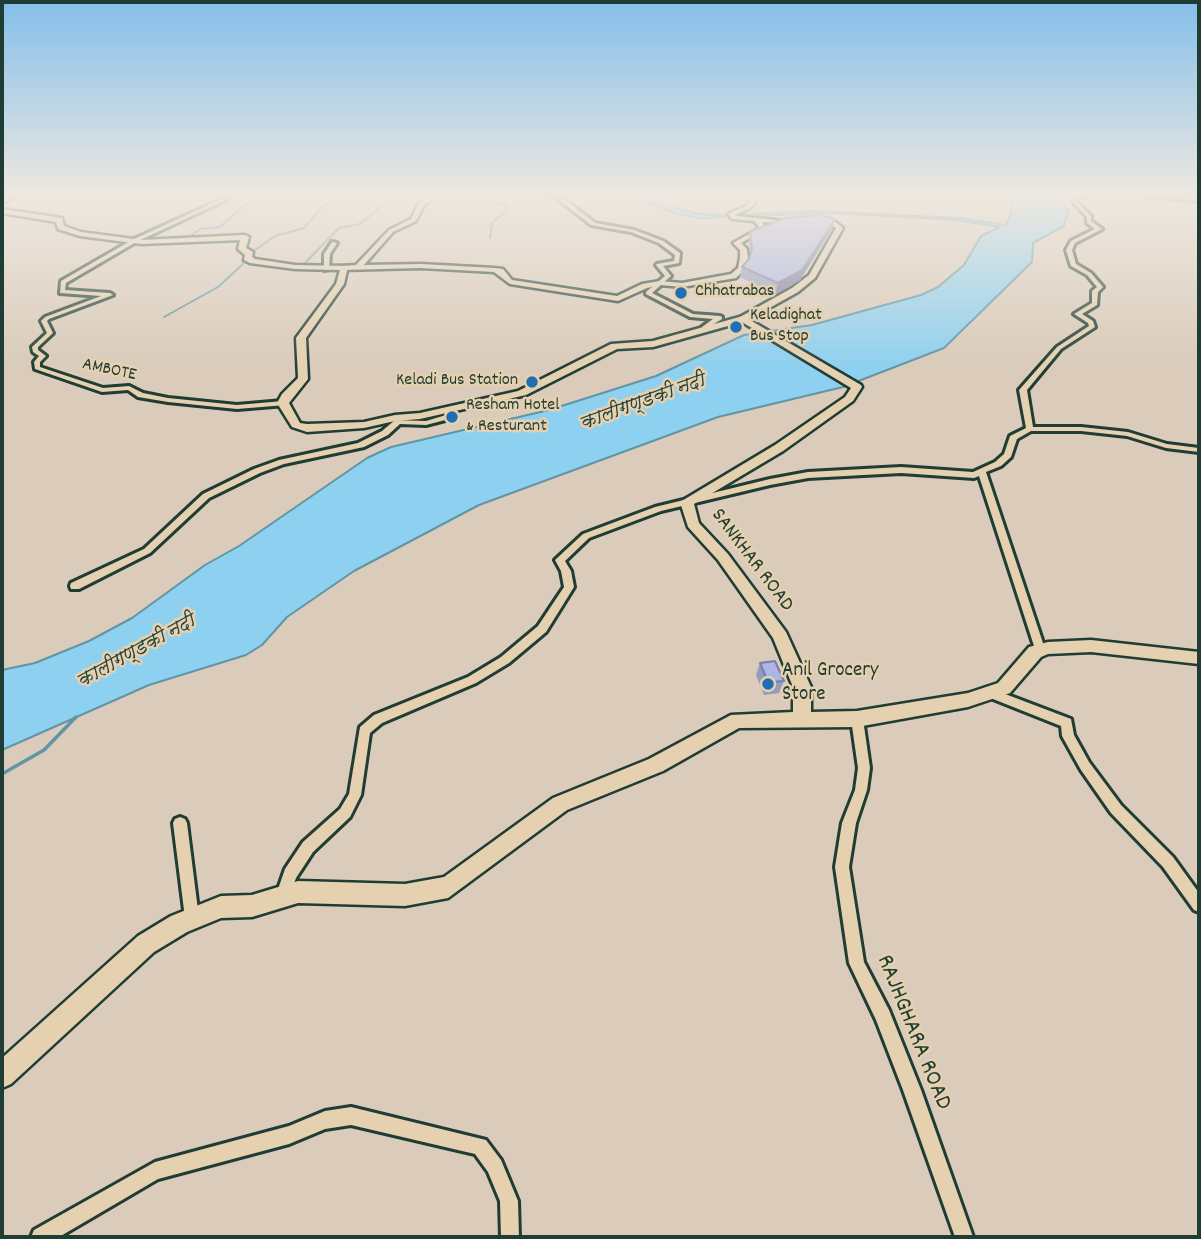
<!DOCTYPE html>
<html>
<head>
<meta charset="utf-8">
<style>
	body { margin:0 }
	#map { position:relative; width:1201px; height:1239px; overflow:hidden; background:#dacbba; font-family:Dekko,sans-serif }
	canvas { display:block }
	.frame { position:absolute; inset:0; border:4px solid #1f3d34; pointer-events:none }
</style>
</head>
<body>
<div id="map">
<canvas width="1201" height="1239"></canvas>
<div class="frame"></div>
</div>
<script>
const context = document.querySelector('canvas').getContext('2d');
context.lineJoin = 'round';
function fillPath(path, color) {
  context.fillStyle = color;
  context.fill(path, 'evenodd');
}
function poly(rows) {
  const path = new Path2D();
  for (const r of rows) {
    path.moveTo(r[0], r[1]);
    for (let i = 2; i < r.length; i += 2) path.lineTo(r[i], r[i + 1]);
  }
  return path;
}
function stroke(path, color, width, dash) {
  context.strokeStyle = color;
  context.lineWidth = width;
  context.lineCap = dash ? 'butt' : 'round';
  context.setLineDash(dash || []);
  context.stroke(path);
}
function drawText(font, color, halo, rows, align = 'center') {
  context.font = font + ' Dekko,"Playpen Sans Deva",sans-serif';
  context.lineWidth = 5;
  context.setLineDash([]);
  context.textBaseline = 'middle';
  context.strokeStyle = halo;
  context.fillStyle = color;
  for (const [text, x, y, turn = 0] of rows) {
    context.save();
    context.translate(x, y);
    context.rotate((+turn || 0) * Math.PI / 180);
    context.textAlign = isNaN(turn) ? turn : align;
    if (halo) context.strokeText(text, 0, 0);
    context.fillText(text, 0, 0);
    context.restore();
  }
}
const water = poly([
	[628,195,693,213,714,215,815,211,959,218,1006,225,1011,213,1011,200,1006,195,1059,195,1057,200,1069,209,1064,226,1033,243,1032,262,944,348,843,387,718,417,479,505,354,571,287,617,262,645,246,655,149,685,2,750,2,670,35,663,89,641,132,618,205,565,239,546,367,458,391,447,549,410,656,376,744,335,812,325,921,295,938,287,964,265,981,236,1000,227,957,220,830,213,700,218,674,213,628,195]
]);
const streamFar1 = poly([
	[488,195,490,203,506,205,506,211,492,223,490,238],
	[191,236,200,229,220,227,245,205,278,195],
	[255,250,275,236,304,228,322,207,340,195],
	[302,266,339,228,360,224,395,195],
	[164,317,218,287,243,264,245,254]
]);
const stream = poly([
	[2,774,44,750,76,717]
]);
const minor = poly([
	[13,195,18,195,2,203,2,200,13,195],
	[231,195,236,195,136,242,66,283,65,290,110,293,113,295,49,319,47,321,53,333,38,347,38,350,46,356,40,362,40,367,103,388,129,386,143,393,168,398,237,405,283,401,287,403,286,405,237,409,168,402,138,397,128,390,102,392,35,369,34,362,39,356,33,352,32,347,47,333,41,321,45,317,101,296,60,293,61,281,132,240,231,195],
	[546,195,562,197,595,223,634,230,663,241,680,253,679,263,663,266,671,276,652,293,693,314,720,316,722,317,722,319,706,329,702,329,702,327,713,319,690,317,646,294,646,292,665,276,656,265,657,264,674,261,675,255,659,243,631,232,591,225,558,199,546,195],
	[1085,195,1095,195,1077,198,1077,202,1091,216,1091,221,1102,229,1075,243,1072,250,1076,264,1091,273,1103,287,1098,292,1097,305,1082,314,1093,321,1095,327,1061,349,1027,390,1033,427,1081,427,1128,432,1167,444,1199,448,1199,452,1166,448,1127,436,1081,431,1031,431,1017,439,1011,457,1001,466,986,472,1045,649,1044,652,1036,652,1035,649,979,476,974,478,901,473,808,478,770,485,661,511,589,538,565,561,571,571,574,587,546,632,509,663,476,683,382,723,370,733,361,795,350,817,313,852,296,878,288,900,283,902,278,900,276,895,285,869,303,842,340,809,349,794,360,727,374,715,468,677,501,657,538,626,564,587,561,571,555,560,583,534,655,507,770,479,808,472,901,467,973,472,995,462,1004,454,1010,436,1026,428,1019,390,1057,347,1089,326,1088,323,1074,314,1092,303,1092,291,1097,287,1087,275,1071,266,1066,250,1071,241,1095,229,1087,223,1087,217,1073,202,1073,196,1085,195],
	[1144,195,1199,199,1199,201,1146,196,1144,195],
	[332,242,337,243,330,254,329,269,324,270,324,254,332,242],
	[446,415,449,415,449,419,426,425,400,424,388,435,364,447,284,464,260,473,209,498,150,553,79,589,71,589,70,586,71,583,144,549,203,494,254,469,279,460,358,443,382,431,395,420,426,421,446,415],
	[992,689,1071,719,1074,735,1089,762,1121,805,1173,857,1199,893,1199,912,1194,910,1163,867,1111,813,1081,770,1062,736,1061,726,988,697,986,694,988,691,992,689],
	[857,714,861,715,863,719,870,768,867,790,856,823,849,867,864,962,889,1010,921,1090,973,1237,955,1237,903,1090,876,1020,849,963,835,867,842,823,855,790,858,768,851,719,853,715,857,714],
	[180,817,185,819,187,823,199,918,197,923,192,925,187,923,185,918,173,823,175,819,180,817],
	[351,1107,486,1140,501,1160,518,1201,519,1237,501,1237,500,1201,488,1172,475,1154,351,1125,325,1129,289,1144,158,1179,59,1237,31,1237,34,1230,155,1162,289,1126,325,1111,351,1107]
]);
const tertiary = poly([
	[431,195,437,195,424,205,416,221,393,232,364,265,421,264,494,268,503,269,512,280,617,296,642,284,660,281,682,283,731,274,738,268,740,258,740,250,733,243,760,228,754,221,732,219,728,214,746,206,749,203,747,197,750,195,757,195,753,198,755,203,750,208,735,215,736,216,796,222,793,224,762,222,766,229,741,243,747,249,748,258,745,269,736,278,682,287,660,285,647,288,618,301,510,284,494,272,421,268,342,270,342,266,356,265,389,230,411,219,419,203,431,195],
	[817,218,834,221,843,228,815,278,798,292,746,321,740,321,740,317,792,288,809,275,836,228,830,224,815,221,817,218]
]);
const secondary = poly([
	[2,209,62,218,64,226,81,232,141,240,245,235,249,237,246,248,253,252,252,257,255,259,295,265,348,266,344,284,306,338,308,379,289,403,300,423,307,424,364,422,395,415,420,413,518,391,611,344,653,341,743,316,861,385,862,387,853,401,783,451,694,504,699,523,728,554,786,632,811,687,811,712,857,711,968,693,998,683,1029,647,1048,642,1091,640,1199,652,1199,664,1091,652,1048,654,1041,657,1010,693,968,707,857,727,739,728,663,771,567,810,448,898,405,906,298,903,252,917,221,918,187,932,154,952,11,1084,2,1088,2,1058,138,936,171,916,221,896,252,895,298,881,405,884,444,877,553,798,649,759,731,715,793,712,793,687,773,638,718,560,688,527,680,502,775,445,845,397,851,388,742,322,653,347,617,349,526,395,420,419,395,421,364,428,307,432,292,427,277,403,282,394,298,378,296,338,336,284,340,270,295,269,250,263,244,260,245,255,238,249,240,240,141,244,80,236,58,229,56,222,2,213,2,209]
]);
const wall = poly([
	[835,219,832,229,800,280,776,294,740,277,742,267,749,259,750,255,749,242,750,232],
	[760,663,784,681,779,693,764,695,756,675]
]);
const shadedWall = poly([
	[835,219,832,229,800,280,776,294,778,283]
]);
const building = poly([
	[821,215,835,219,802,270,778,283,742,267,749,259,752,249,750,232,785,218,821,215],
	[775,661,784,681,768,682,760,663,775,661]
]);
const markers = [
	[681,293,7,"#1f6fb2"],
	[736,327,7,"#1f6fb2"],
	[532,382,7,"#1f6fb2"],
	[452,417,7,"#1f6fb2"],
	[768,684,7,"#1f6fb2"]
];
const farPoinames = [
	["Chhatrabas",695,293],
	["Keladighat",750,317],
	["Bus Stop",750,338],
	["Keladi Bus Station",518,382,"right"],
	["Resham Hotel",466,407],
	["& Resturant",466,428]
];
const farStreetnames = [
	["AMBOTE",109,371,12]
];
const farWaternames = [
	["कालीगण्डकी नदी",643,404,-20],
	["कालीगण्डकी नदी",137,653,-29]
];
const streetNames = [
	["SANKHAR ROAD",751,561,53]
];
const poiNames = [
	["Anil Grocery",782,672],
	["Store",782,696]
];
const nearStreetnames = [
	["RAJHGHARA ROAD",912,1033,68]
];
fillPath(water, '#8ed0ef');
stroke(water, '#6295a4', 2);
stroke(streamFar1, '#6295a4', 2);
stroke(stream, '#6295a4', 3.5);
stroke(minor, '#1f3d34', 6);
stroke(tertiary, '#1f3d34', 5);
stroke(secondary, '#1f3d34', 5);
fillPath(minor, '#e5d0af');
fillPath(tertiary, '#e5d0af');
fillPath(secondary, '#e5d0af');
fillPath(wall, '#949cc5');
fillPath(shadedWall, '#787fa0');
fillPath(building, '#acb5e5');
stroke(building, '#787fa0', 2);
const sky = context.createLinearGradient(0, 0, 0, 368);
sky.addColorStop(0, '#84bfeb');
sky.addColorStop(0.53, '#eee8e0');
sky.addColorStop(1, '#eee8e000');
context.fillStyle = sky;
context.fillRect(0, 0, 1201, 368);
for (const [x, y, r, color] of markers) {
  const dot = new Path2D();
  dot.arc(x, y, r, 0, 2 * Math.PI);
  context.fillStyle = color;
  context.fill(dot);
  stroke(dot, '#e5d0af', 2.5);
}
drawText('18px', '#1f3d34', '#e5d0af', farPoinames, 'left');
drawText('18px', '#1f3d34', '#e5d0af', farStreetnames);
drawText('italic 19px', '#25443d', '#e5d0af', farWaternames);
drawText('21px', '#1f3d34', '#e5d0af', streetNames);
drawText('21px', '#1f3d34', '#e5d0af', poiNames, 'left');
drawText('24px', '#1f3d34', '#e5d0af', nearStreetnames);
</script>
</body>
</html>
